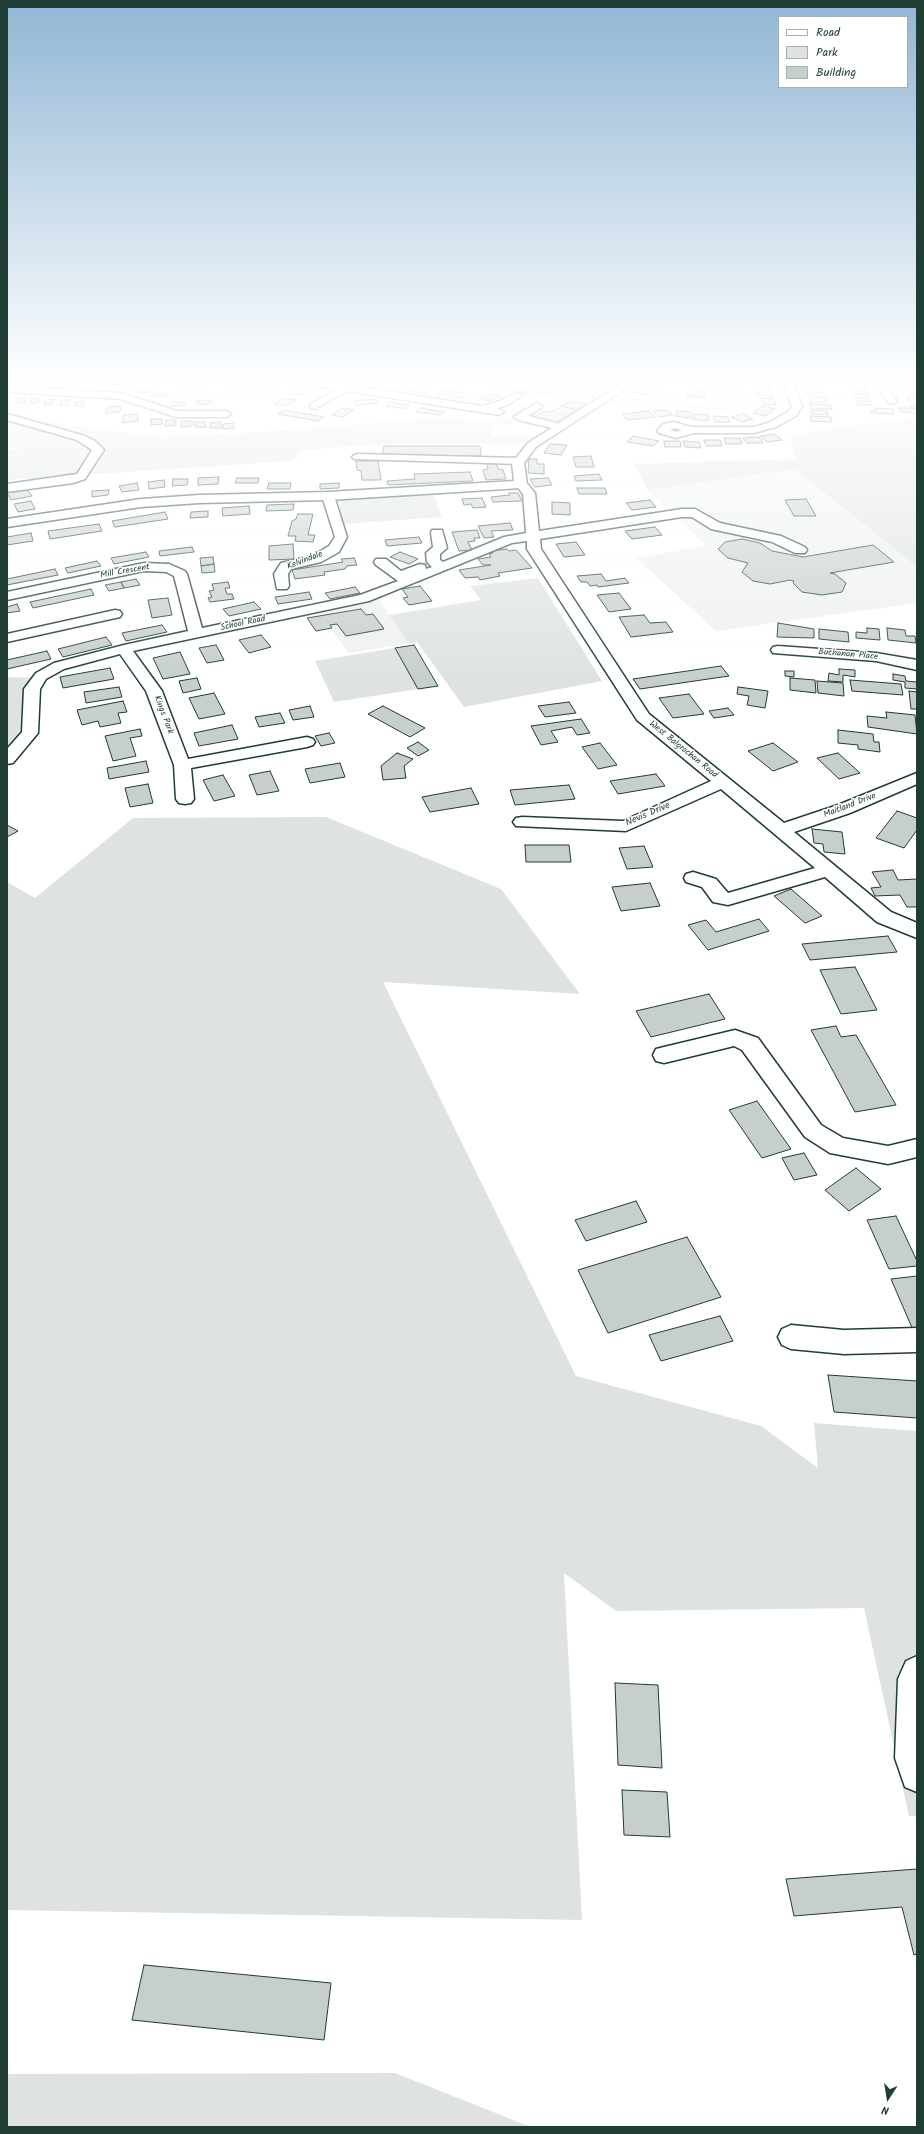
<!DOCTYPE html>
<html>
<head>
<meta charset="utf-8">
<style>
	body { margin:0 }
	#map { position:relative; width:924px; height:2134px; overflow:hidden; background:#fff; font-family:Kalam,sans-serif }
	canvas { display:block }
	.frame { position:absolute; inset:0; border:8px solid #1f3d34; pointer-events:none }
	.legend { position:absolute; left:778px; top:16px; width:130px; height:72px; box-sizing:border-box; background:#fff; border:1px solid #a5b1ae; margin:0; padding:5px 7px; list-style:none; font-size:12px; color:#1f3d34 }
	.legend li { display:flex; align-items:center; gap:8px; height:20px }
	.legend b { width:20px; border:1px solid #a5b1ae }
	.north { position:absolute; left:868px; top:2078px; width:40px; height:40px; -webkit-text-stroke:3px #fff; paint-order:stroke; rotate:192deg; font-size:11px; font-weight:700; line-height:16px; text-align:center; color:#1f3d34 }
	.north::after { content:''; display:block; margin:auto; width:14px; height:18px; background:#1f3d34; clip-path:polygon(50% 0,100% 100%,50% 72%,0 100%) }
</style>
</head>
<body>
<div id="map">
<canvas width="924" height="2134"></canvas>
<div class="frame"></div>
<ul class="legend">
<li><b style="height:5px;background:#fff"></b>Road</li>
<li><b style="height:11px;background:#dee3e2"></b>Park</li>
<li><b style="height:11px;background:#c7cfcc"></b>Building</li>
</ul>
<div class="north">N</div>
</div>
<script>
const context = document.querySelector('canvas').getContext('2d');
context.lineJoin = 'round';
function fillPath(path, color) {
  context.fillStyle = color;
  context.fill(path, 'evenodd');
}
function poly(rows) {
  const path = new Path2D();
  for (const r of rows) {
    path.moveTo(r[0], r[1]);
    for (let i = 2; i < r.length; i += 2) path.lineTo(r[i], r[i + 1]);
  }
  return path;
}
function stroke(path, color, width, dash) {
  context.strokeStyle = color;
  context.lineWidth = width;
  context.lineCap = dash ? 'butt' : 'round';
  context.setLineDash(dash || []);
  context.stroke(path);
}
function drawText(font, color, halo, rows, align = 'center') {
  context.font = font + ' Kalam,sans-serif';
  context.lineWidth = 3;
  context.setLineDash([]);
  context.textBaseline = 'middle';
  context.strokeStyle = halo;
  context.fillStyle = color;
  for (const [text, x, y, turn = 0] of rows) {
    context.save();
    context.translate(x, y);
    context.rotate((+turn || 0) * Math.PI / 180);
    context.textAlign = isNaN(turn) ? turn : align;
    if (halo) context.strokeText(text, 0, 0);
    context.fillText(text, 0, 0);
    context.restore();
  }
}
const built = poly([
	[578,387,604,392,549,426,501,415,529,399,548,402],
	[795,469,917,567,917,603,716,631,636,558,706,546,648,490],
	[378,599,409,643,349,653,320,614]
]);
const green = poly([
	[174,382,205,382,207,393,189,394,187,388,175,388],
	[713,382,745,382,742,388,748,402,739,411,731,412,632,403,607,405,621,398,702,404,711,401],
	[7,411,65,425,159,437,262,432,445,417,490,422,500,418,517,421,511,425,497,425,491,435,534,436,525,443,366,445,303,450,291,461,7,480,7,450,24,450,7,447],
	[917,418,917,567,795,469,648,490,634,464,796,459,790,437,823,429],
	[433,493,442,517,343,524,338,499],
	[538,578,602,681,464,707,417,642,409,643,389,615,481,600,470,586],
	[395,648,418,689,334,702,315,661],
	[7,677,39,678,40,723,7,759],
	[326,817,501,889,580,994,383,982,576,1376,761,1426,818,1468,814,1423,917,1431,917,1816,909,1816,864,1608,616,1611,564,1573,582,1920,7,1910,7,882,35,898,133,818],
	[395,2073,531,2127,7,2127,7,2074]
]);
const building = poly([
	[107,382,122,382,122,385,107,385,107,382],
	[493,382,498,382,508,385,502,388,487,384,493,382],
	[593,382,612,382,603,387,589,384,593,382],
	[753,382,768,382,770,387,755,387,753,382],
	[895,382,916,382,917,387,897,387,895,382],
	[274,384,273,388,230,389,231,385,274,384],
	[392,384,431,389,426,393,387,388,392,384],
	[552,384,562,386,548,394,538,392,552,384],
	[850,384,864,384,868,392,854,391,850,384],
	[122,385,137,385,137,388,121,389,122,385],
	[645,385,658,388,647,395,633,392,645,385],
	[690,385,699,386,698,391,706,392,705,398,687,396,690,385],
	[516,386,531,390,524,393,509,390,516,386],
	[801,386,817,387,819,394,803,394,801,386],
	[300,387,305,394,294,395,289,388,300,387],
	[153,389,153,392,138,393,138,390,153,389],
	[910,389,917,389,917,395,912,395,910,389],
	[443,390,465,393,460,398,437,394,443,390],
	[756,390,771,390,773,396,757,395,756,390],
	[152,393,167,393,167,396,151,397,152,393],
	[853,393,868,394,869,398,854,398,853,393],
	[491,394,500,396,490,401,481,399,491,394],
	[809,396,827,397,828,402,810,402,809,396],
	[907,397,917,397,917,407,911,406,907,397],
	[17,398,26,398,25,403,16,403,17,398],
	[39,398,38,403,30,404,31,399,39,398],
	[284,398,296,400,286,406,274,404,284,398],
	[761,398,774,398,776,405,763,404,761,398],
	[54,399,53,404,44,405,45,400,54,399],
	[375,399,378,403,356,405,353,401,375,399],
	[61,400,69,400,68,405,60,405,61,400],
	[211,400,212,404,197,405,196,401,211,400],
	[84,401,83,406,75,406,76,402,84,401],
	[571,401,586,404,576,410,562,406,571,401],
	[857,401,871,401,872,405,858,405,857,401],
	[170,402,186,402,185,405,170,406,170,402],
	[391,402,410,405,405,409,386,406,391,402],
	[809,404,830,405,832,409,811,409,809,404],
	[121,406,120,412,106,413,107,407,121,406],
	[562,406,576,410,553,424,532,418,545,411,551,412,562,406],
	[762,406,775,409,766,416,753,413,762,406],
	[343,408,354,410,343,417,332,415,343,408],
	[421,408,445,412,440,415,416,412,421,408],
	[875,408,893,409,894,414,871,413,871,411,876,411,875,408],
	[899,408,917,408,917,413,901,412,899,408],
	[284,410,324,417,318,421,278,414,284,410],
	[666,410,673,415,659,417,653,411,666,410],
	[811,410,827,411,828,415,812,414,811,410],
	[649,411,655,417,628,420,621,414,649,411],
	[677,411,692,412,690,418,675,416,677,411],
	[138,414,138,421,123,423,123,415,138,414],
	[694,414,709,415,708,421,692,419,694,414],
	[742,414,753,419,742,422,731,417,742,414],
	[713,416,728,417,730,422,715,422,713,416],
	[810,416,831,417,832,422,811,421,810,416],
	[151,419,162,419,162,424,151,425,151,419],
	[166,420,176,420,176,425,165,426,166,420],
	[181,421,192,421,192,426,181,427,181,421],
	[195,422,205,422,206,427,195,427,195,422],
	[221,422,221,428,210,428,210,423,221,422],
	[234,423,234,428,223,429,223,424,234,423],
	[774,434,782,440,767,442,760,436,774,434],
	[633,436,659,441,653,446,627,442,633,436],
	[759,437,763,443,747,443,743,438,759,437],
	[724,438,740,438,742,444,726,444,724,438],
	[704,440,720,440,722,446,706,446,704,440],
	[664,441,680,441,681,447,665,447,664,441],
	[683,441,699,442,701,448,685,447,683,441],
	[550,444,567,445,561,455,544,453,550,444],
	[384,446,480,446,481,456,382,456,384,446],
	[591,456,594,467,576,467,573,457,591,456],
	[529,459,537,459,537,464,544,464,544,474,528,473,529,459],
	[356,461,378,461,381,480,362,480,361,471,357,470,356,461],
	[486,461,496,461,498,469,503,470,506,479,486,480,483,470,488,469,486,461],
	[470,472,473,481,388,485,387,481,415,479,414,474,470,472],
	[599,474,602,480,576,481,574,476,599,474],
	[219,477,218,484,198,485,198,478,219,477],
	[237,478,259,478,258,483,235,483,237,478],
	[548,478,552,485,535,487,530,479,548,478],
	[173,479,188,479,187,485,172,486,173,479],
	[164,480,165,487,149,489,148,482,164,480],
	[137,483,139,490,122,492,119,486,137,483],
	[269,483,291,483,290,489,267,489,269,483],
	[339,483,339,488,320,489,320,484,339,483],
	[26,488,32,496,11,500,7,493,26,488],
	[577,488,605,488,607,494,579,494,577,488],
	[109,490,108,495,92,497,92,491,109,490],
	[509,493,518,493,522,501,493,502,491,497,510,495,509,493],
	[482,498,486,507,473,508,471,504,464,505,462,499,482,498],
	[806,499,816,516,794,516,785,500,806,499],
	[650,500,656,507,632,510,626,503,650,500],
	[31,501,35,509,18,512,14,504,31,501],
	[552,502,570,503,570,515,552,514,552,502],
	[294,504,293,510,266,511,267,505,294,504],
	[249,506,250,514,223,516,222,508,249,506],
	[208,511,208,517,190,518,191,512,208,511],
	[165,512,168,519,115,527,112,521,165,512],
	[298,514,313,514,308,535,315,535,313,542,295,541,296,536,288,536,292,521,296,519,298,514],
	[510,523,513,530,491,531,494,537,484,538,478,526,510,523],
	[99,524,102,531,50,539,48,531,99,524],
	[655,527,662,535,632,539,625,531,655,527],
	[477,530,480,538,474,538,475,541,468,542,472,550,459,551,452,532,477,530],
	[31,533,33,541,7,545,7,537,31,533],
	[419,537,422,543,387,546,385,540,419,537],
	[742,539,760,543,772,551,803,557,873,545,894,562,830,573,835,574,846,583,842,592,822,595,802,592,793,583,794,581,790,580,770,584,753,581,742,572,748,563,728,558,718,549,725,542,742,539],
	[576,542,585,555,564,557,556,544,576,542],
	[293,544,294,559,269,560,269,546,293,544],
	[192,547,194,552,160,556,159,551,192,547],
	[507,549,509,551,516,550,532,568,498,573,500,576,480,580,478,577,465,578,459,570,491,565,483,565,478,559,491,557,489,554,493,553,492,551,507,549],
	[146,552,149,557,114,564,111,558,146,552],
	[400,552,418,559,409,564,390,557,400,552],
	[213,557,214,564,201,566,200,558,213,557],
	[354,558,357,565,347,566,345,569,324,572,325,575,295,579,292,570,343,562,341,559,354,558],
	[97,561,101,566,68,573,65,568,97,561],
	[214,564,215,572,202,573,201,566,214,564],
	[55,569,58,575,7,585,7,579,55,569],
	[601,574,606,581,625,578,629,583,598,587,597,585,590,586,587,582,581,582,577,576,601,574],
	[136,579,140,585,124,588,121,582,136,579],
	[121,582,124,588,109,591,105,585,121,582],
	[228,582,230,588,225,588,227,594,232,594,234,599,210,602,208,598,212,597,209,591,214,590,212,584,228,582],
	[420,586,432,601,409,605,403,598,408,597,402,589,420,586],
	[355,587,360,593,330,599,325,593,355,587],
	[91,589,94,595,33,608,30,602,91,589],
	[309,592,312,599,278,604,275,597,309,592],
	[619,593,631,609,609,612,597,595,619,593],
	[168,598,172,615,152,618,148,600,168,598],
	[254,602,261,609,229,616,223,609,254,602],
	[17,604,20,611,7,613,7,607,17,604],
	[361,609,366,615,373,614,384,629,346,636,337,624,330,625,332,628,316,631,307,618,361,609],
	[644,615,650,623,666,622,673,632,631,637,619,617,644,615],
	[778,623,814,629,814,638,777,637,778,623],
	[162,625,167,632,126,641,122,633,162,625],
	[867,628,879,629,880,640,856,638,856,632,867,633,867,628],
	[887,628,905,630,906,636,915,636,916,643,888,640,887,628],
	[819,629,848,632,849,642,819,639,819,629],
	[261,635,271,647,249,653,239,640,261,635],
	[106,637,112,645,63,657,58,649,106,637],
	[216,645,224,660,207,663,199,648,216,645],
	[414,645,438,686,418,689,395,648,414,645],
	[47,651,51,659,7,669,7,660,47,651],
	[180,652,190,674,163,679,153,658,180,652],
	[721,666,729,676,640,689,633,679,721,666],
	[110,668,114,679,63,688,60,677,110,668],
	[839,669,855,670,855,677,843,675,843,682,828,681,829,673,839,675,839,669],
	[785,671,794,671,794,677,785,676,785,671],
	[893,674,905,676,906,681,917,682,917,689,905,688,905,682,893,680,893,674],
	[197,678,201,689,183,693,179,681,197,678],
	[790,678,815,680,816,693,790,690,790,678],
	[850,680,901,684,903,695,852,691,850,680],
	[817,681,843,683,844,696,818,693,817,681],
	[119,687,122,697,86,703,84,692,119,687],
	[738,687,768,691,765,708,747,705,749,696,737,694,738,687],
	[909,691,917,692,917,709,911,709,909,691],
	[214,693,225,714,199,719,189,698,214,693],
	[689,694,704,714,673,718,659,698,689,694],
	[123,701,127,712,118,713,121,723,100,727,98,721,82,725,77,710,123,701],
	[569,702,576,713,545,717,538,706,569,702],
	[310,706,314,717,293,720,289,710,310,706],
	[383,706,425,728,410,737,368,714,383,706],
	[728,708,734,715,714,718,709,711,728,708],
	[886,712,915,715,917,734,868,727,867,716,887,718,886,712],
	[280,713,285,723,259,727,255,717,280,713],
	[581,719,590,733,577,735,572,727,551,731,558,742,541,745,531,726,581,719],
	[232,725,238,739,199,746,194,733,232,725],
	[140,729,142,736,130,738,136,756,113,761,105,736,140,729],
	[838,730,873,734,874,742,879,742,880,752,858,749,858,745,838,743,838,730],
	[329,733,335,743,321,746,315,736,329,733],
	[418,742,429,750,418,756,407,748,418,742],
	[600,743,617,765,598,769,582,747,600,743],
	[773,743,798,762,773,771,748,751,773,743],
	[397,753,413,759,404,766,406,778,383,780,381,766,397,753],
	[838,753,860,773,839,779,817,758,838,753],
	[146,761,149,772,109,779,107,768,146,761],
	[340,763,345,777,310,783,305,769,340,763],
	[270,771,279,791,257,795,249,775,270,771],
	[656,774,665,786,618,794,610,781,656,774],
	[223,775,235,796,214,801,203,780,223,775],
	[148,784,153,803,130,807,125,788,148,784],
	[569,785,575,799,515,805,510,790,569,785],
	[471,788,479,804,430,812,422,797,471,788],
	[897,811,917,818,917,830,904,848,876,838,897,811],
	[7,825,18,831,7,837,7,825],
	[812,829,842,832,845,854,824,852,823,844,814,843,812,829],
	[525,845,569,845,571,862,526,862,525,845],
	[644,846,653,867,627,869,619,848,644,846],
	[893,870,898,880,917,879,917,907,907,907,900,895,875,896,871,888,881,887,872,872,893,870],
	[650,883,660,906,621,911,612,887,650,883],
	[791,889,822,916,805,923,774,896,791,889],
	[759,919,769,931,708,950,688,925,706,920,716,932,759,919],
	[888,936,897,952,810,960,802,944,888,936],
	[855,967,877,1010,841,1014,820,970,855,967],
	[709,994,725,1019,651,1037,636,1011,709,994],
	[836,1026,841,1037,856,1035,896,1105,855,1112,811,1030,836,1026],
	[757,1101,791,1149,762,1158,729,1110,757,1101],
	[804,1153,817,1175,794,1180,782,1158,804,1153],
	[856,1168,881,1189,849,1211,825,1190,856,1168],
	[636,1201,647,1222,586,1241,575,1220,636,1201],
	[896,1216,917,1261,917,1266,889,1269,867,1220,896,1216],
	[687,1237,721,1297,608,1333,578,1270,687,1237],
	[917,1276,917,1330,913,1330,891,1279,917,1276],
	[720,1316,733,1341,661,1361,649,1335,720,1316],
	[828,1375,917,1381,917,1418,834,1412,828,1375],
	[615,1683,658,1685,662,1768,618,1765,615,1683],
	[622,1790,667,1792,670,1837,624,1835,622,1790],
	[917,1869,917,1954,914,1955,902,1907,794,1916,786,1879,917,1869],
	[144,1965,331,1983,324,2040,132,2020,144,1965]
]);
const minor = poly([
	[308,382,344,384,355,382,355,386,482,406,500,401,513,394,521,394,522,396,508,405,497,408,504,412,499,415,347,391,315,409,311,408,310,406,311,404,336,389,313,385,308,382],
	[786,382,796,382,795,387,802,407,796,416,776,427,754,433,694,433,676,438,659,433,657,431,663,424,674,422,691,427,754,427,768,423,788,412,792,407,785,387,786,382],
	[674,428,682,430,676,432,670,430,674,428],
	[875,382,885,382,897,401,896,403,888,403,875,382],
	[7,386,121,393,177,411,226,411,231,414,226,417,176,417,120,399,7,392,7,386],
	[537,403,542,406,541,408,528,416,564,425,566,427,564,429,560,430,518,420,513,417,537,403],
	[7,414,85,436,95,441,104,450,85,479,73,483,7,492,7,484,77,474,92,450,77,440,7,420,7,414],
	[358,454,520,458,526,461,520,464,354,459,352,457,354,455,358,454],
	[521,480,525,481,535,493,539,531,682,509,695,509,720,523,781,536,805,547,807,550,805,553,795,553,772,542,711,529,692,517,682,517,540,539,541,549,649,714,784,823,838,805,917,773,917,784,850,813,794,832,891,912,917,923,917,938,877,922,825,877,728,905,713,902,702,887,686,882,684,878,686,874,693,872,716,879,728,893,815,868,721,789,626,831,516,826,513,822,516,818,522,817,623,821,711,781,637,720,527,549,527,541,512,543,369,601,133,651,162,691,188,759,307,737,313,739,315,742,313,745,307,747,191,768,194,799,191,803,185,804,179,803,176,799,174,765,146,691,120,654,64,669,46,679,40,689,38,733,13,763,7,764,7,749,22,732,24,689,36,673,54,663,124,645,188,631,174,576,166,572,144,571,7,600,7,592,144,563,169,564,185,571,187,574,202,628,360,595,398,581,376,565,374,562,376,559,386,559,401,571,420,564,425,565,426,569,432,567,427,562,426,553,433,547,431,533,432,530,442,530,443,533,447,548,440,554,440,560,443,562,504,537,526,533,523,494,515,484,521,480],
	[328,492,334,496,347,537,339,552,321,562,291,569,288,574,289,586,287,589,277,589,274,574,281,563,312,556,329,546,335,537,322,496,328,492],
	[115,610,120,611,122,614,120,617,7,642,7,634,115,610],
	[778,646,876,653,917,660,917,670,876,661,773,653,771,650,773,647,778,646],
	[735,1030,758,1038,821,1125,843,1138,888,1146,917,1139,917,1157,888,1164,830,1153,805,1137,742,1050,734,1046,664,1063,656,1061,653,1055,656,1049,664,1047,735,1030],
	[791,1325,844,1330,917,1328,917,1352,844,1354,791,1349,782,1345,778,1337,782,1329,791,1325],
	[917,1656,917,1792,905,1787,895,1758,898,1679,906,1661,917,1656]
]);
const major = poly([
	[624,382,636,382,536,447,524,463,527,484,521,488,328,500,199,503,141,507,7,527,7,519,141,499,199,495,328,492,514,481,512,463,528,443,624,382]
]);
const farStreetnames = [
	["Kelvindale",305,561,-21],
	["Mill Crescent",125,572,-10],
	["School Road",243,624,-12],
	["Buchanan Place",848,655,5],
	["Kings Park",163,715,69],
	["West Balgrochan Road",683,750,39],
	["Maitland Drive",850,806,-21]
];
const streetNames = [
	["Nevis Drive",648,815,-23]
];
fillPath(built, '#eef1f0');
fillPath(green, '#dee3e2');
fillPath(building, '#c7cfcc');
stroke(building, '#1f3d34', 1);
stroke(minor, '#1f3d34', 3);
stroke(major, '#1f3d34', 3);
fillPath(minor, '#fff');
fillPath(major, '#fff');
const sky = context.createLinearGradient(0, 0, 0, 681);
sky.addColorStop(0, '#91b6d4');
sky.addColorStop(0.56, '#fff');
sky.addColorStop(1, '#ffffff00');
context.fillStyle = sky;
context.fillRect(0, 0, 924, 681);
drawText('9px', '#1f3d34', '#fff', farStreetnames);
drawText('10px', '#1f3d34', '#fff', streetNames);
</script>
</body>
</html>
